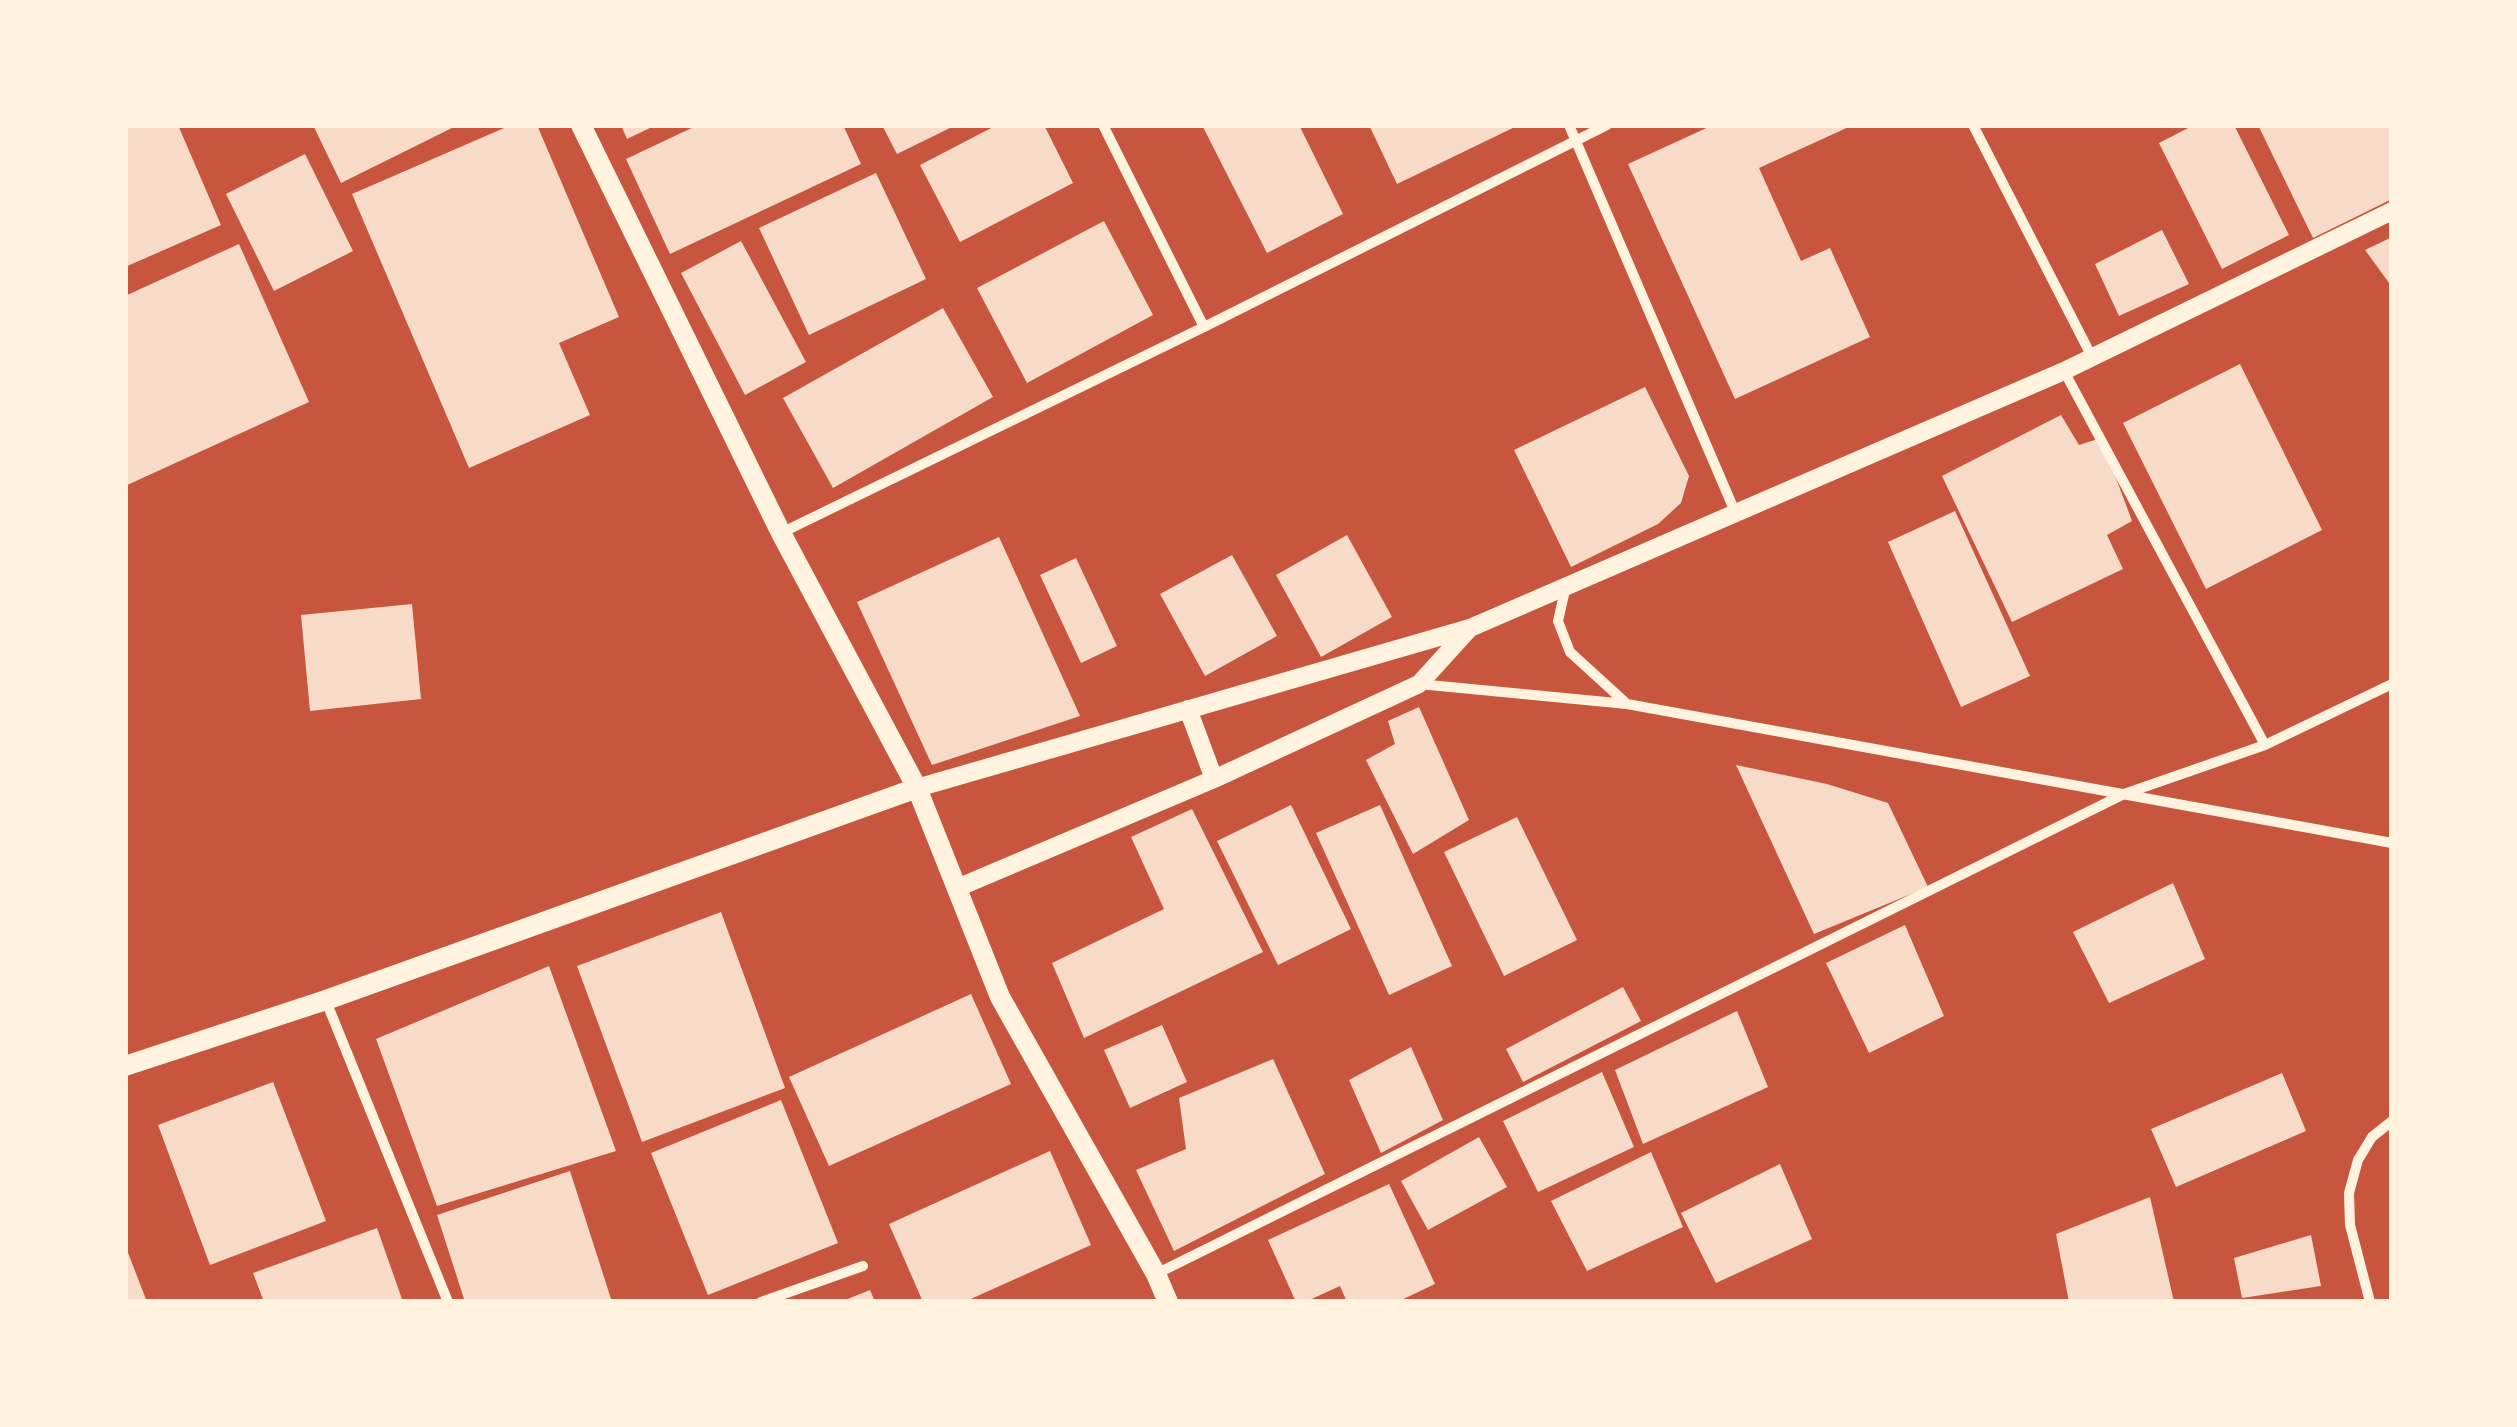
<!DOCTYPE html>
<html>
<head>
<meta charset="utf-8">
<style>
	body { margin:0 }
	#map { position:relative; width:2517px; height:1427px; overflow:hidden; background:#c8553d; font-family:Manrope,sans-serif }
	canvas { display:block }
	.frame { position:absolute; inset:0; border:128px solid #fff3e0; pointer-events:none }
</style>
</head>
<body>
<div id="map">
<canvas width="2517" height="1427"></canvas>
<div class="frame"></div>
</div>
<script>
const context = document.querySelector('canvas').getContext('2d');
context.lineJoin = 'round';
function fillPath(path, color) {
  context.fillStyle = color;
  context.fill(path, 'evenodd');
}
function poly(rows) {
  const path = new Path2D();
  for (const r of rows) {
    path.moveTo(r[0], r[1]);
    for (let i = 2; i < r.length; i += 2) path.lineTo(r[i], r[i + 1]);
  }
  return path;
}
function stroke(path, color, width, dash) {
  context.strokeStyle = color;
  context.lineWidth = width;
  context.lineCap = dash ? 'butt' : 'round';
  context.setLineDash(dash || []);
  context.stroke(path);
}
const building = poly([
	[125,125,178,125,221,225,125,267],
	[313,125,458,125,341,183],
	[511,125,537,125,619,317,559,343,590,415,469,468,352,194],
	[621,125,656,125,627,139],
	[698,125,843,125,861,164,670,254,626,159],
	[882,125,956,125,897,154],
	[997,125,1044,125,1073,183,960,242,920,165],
	[1202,125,1299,125,1343,214,1267,253],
	[1369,125,1519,125,1397,184],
	[1713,125,1853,125,1759,168,1801,261,1830,248,1870,337,1735,399,1628,164],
	[2194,125,2234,125,2289,235,2222,269,2159,143],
	[2258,125,2392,125,2392,199,2313,238],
	[305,154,353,251,274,291,226,194],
	[876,173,926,279,809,335,759,228],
	[1104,221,1153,315,1027,383,977,288],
	[2162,230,2189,284,2119,316,2095,264],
	[2392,237,2392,287,2365,250],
	[741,241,806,362,745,395,681,273],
	[239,244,309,402,125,486,125,296],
	[943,308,993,397,833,488,783,398],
	[2240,364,2322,530,2206,589,2123,423],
	[1645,387,1689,476,1681,503,1658,524,1571,567,1514,450],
	[2061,415,2079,445,2101,438,2132,521,2107,535,2123,569,2012,622,1942,476],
	[1955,511,2030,676,1961,707,1888,542],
	[1347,535,1392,617,1321,657,1276,575],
	[999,537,1080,716,932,765,857,602],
	[1232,555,1277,636,1205,676,1160,594],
	[1076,558,1117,646,1081,663,1040,575],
	[412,604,421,699,310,711,301,615],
	[1419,707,1469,820,1413,854,1366,760,1395,744,1388,721],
	[1736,765,1827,784,1888,803,1928,887,1814,934],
	[1291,805,1351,929,1278,965,1217,841],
	[1380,805,1452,966,1389,995,1316,833],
	[1192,809,1263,952,1084,1038,1052,963,1164,909,1131,837],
	[1517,817,1577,940,1504,976,1444,852],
	[2173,883,2205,959,2109,1003,2073,932],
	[721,912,785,1088,642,1142,577,966],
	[1905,925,1944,1016,1869,1053,1826,963],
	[549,966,616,1151,437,1206,376,1039],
	[1623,987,1641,1021,1523,1082,1506,1049],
	[971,994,1011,1084,829,1166,789,1077],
	[1737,1011,1768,1087,1643,1144,1615,1070],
	[1162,1025,1187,1082,1130,1108,1104,1050],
	[1411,1047,1443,1120,1381,1153,1349,1080],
	[1273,1059,1325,1174,1174,1251,1136,1170,1186,1149,1179,1098],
	[1602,1072,1634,1147,1538,1192,1503,1121],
	[2282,1073,2306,1131,2176,1187,2151,1129],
	[273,1082,326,1221,210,1265,158,1125],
	[781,1100,838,1243,708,1295,651,1153],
	[1479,1137,1507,1187,1428,1230,1401,1181],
	[1050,1151,1091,1245,964,1302,923,1302,889,1224],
	[1651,1152,1683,1227,1587,1271,1551,1201],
	[1780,1164,1812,1239,1716,1283,1681,1213],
	[570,1171,612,1302,465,1302,437,1215],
	[1389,1184,1435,1284,1397,1302,1347,1302,1340,1286,1305,1302,1296,1302,1268,1240],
	[2150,1197,2174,1302,2069,1302,2056,1234],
	[377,1228,403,1302,264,1302,253,1273],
	[2311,1235,2321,1286,2242,1298,2234,1258],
	[125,1245,147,1302,125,1302],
	[870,1290,875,1302,840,1302]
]);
const minor = poly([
	[1103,125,1204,327],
	[1569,125,1736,514],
	[1973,125,2092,357],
	[2064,371,2265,745],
	[781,533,1204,327,1607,125],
	[1566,586,1558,621,1570,652,1627,704],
	[1419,684,1627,704,2392,843],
	[326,1001,448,1302],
	[1156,1274,2124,794,2265,745,2392,684],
	[761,1302,863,1266],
	[2370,1302,2350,1225,2349,1193,2358,1160,2372,1137,2392,1121]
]);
const tertiary = poly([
	[1188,709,1214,779],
	[917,788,1470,628,2064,371,2392,211],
	[957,888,1214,779,1419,684,1469,629]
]);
const secondary = poly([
	[581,125,781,533,917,788,1000,997,1156,1274,1168,1302],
	[125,1066,326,1000,917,788]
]);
fillPath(building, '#f7dbc8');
stroke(minor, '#fff3e0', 10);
stroke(tertiary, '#fff3e0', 18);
stroke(secondary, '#fff3e0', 20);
</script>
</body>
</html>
